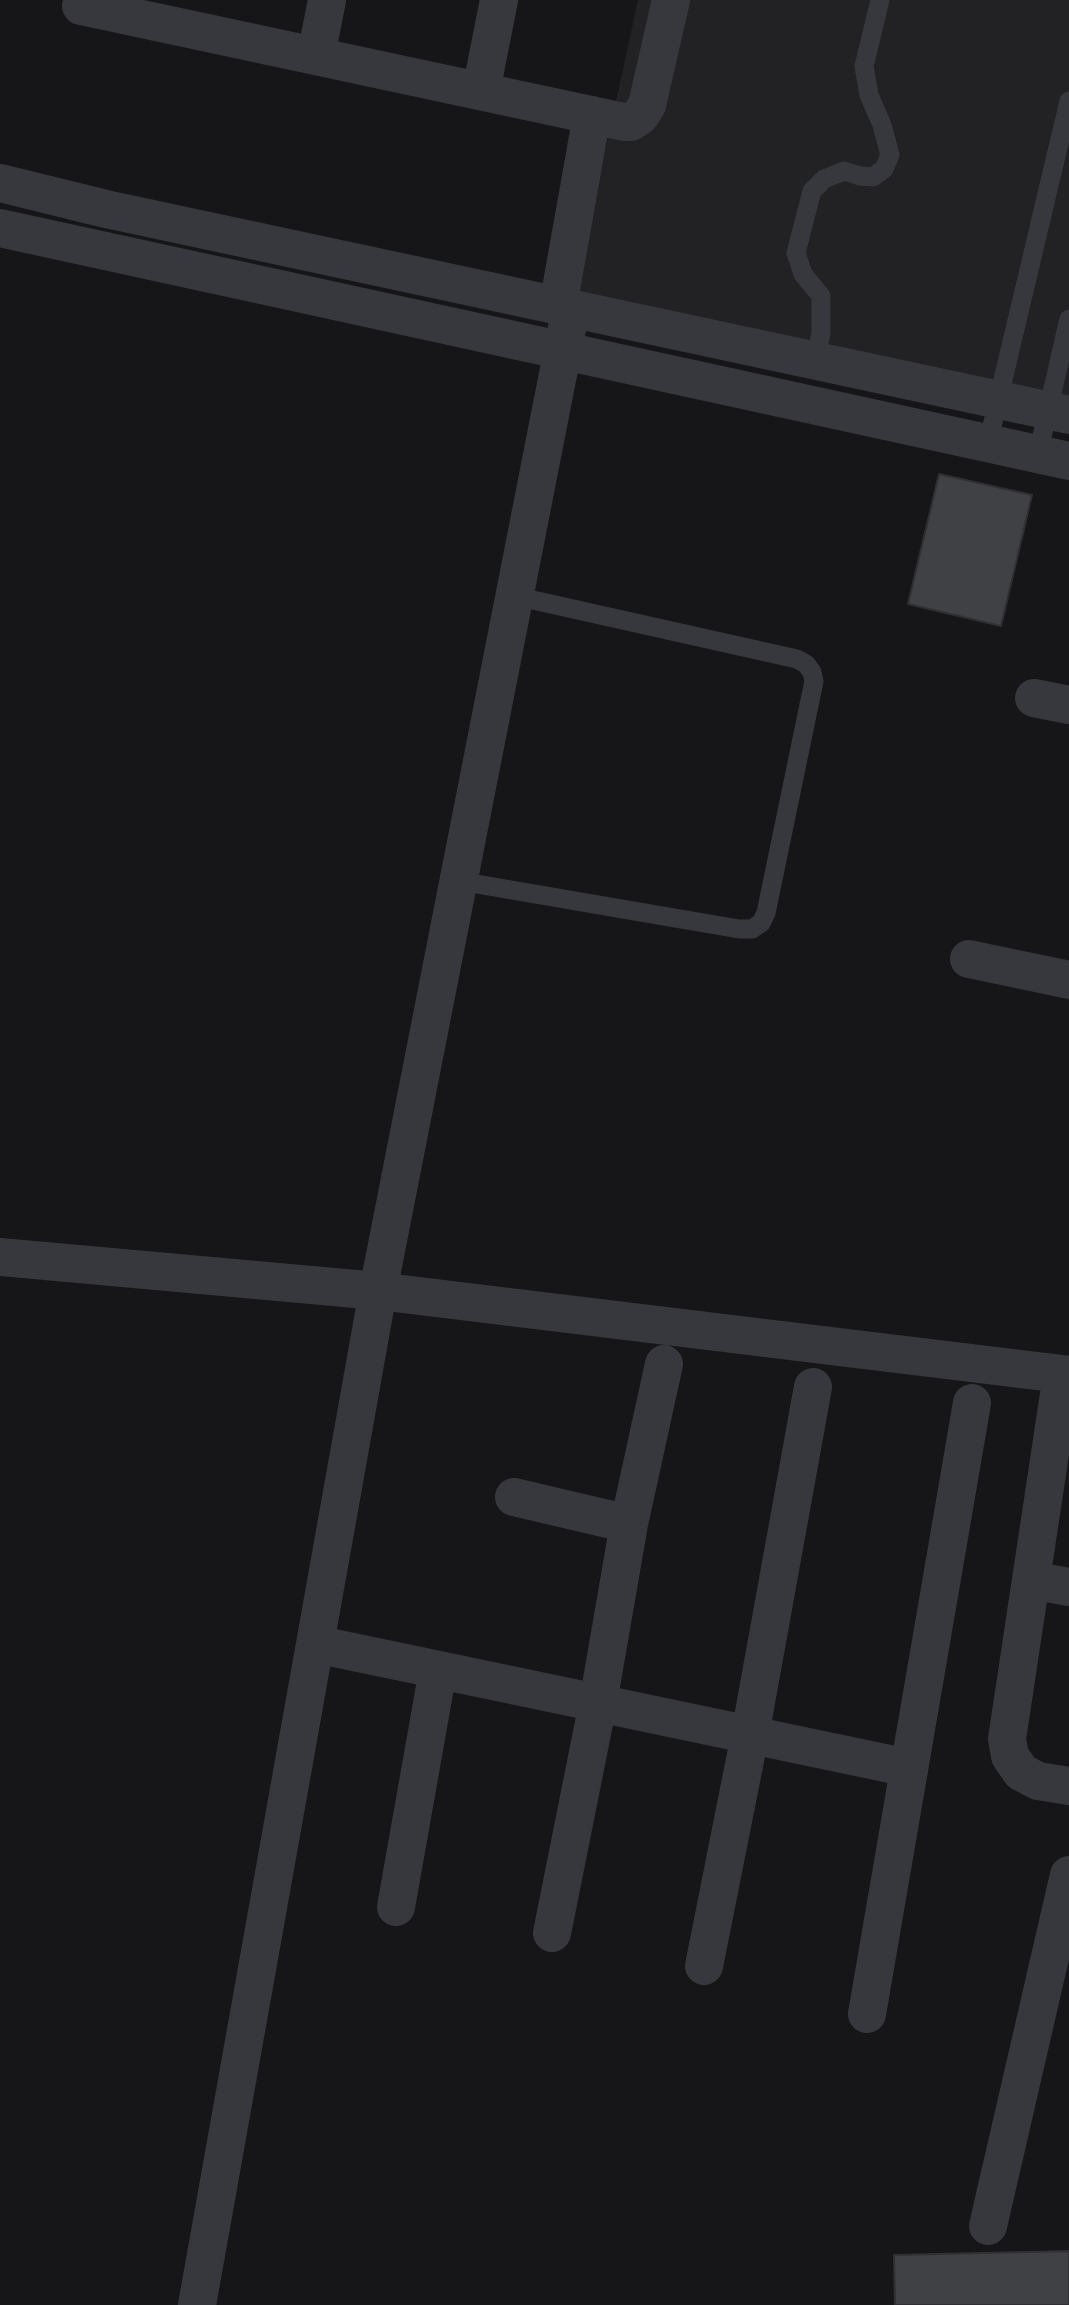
<!DOCTYPE html>
<html>
<head>
<meta charset="utf-8">
<style>
	body { margin:0 }
	canvas { display:block; background:#161618 }
</style>
</head>
<body>
<canvas width="1069" height="2305"></canvas>
<script>
const context = document.querySelector('canvas').getContext('2d');
context.lineJoin = 'round';
function fillPath(path, color) {
  context.fillStyle = color;
  context.fill(path, 'evenodd');
}
function poly(rows) {
  const path = new Path2D();
  for (const r of rows) {
    path.moveTo(r[0], r[1]);
    for (let i = 2; i < r.length; i += 2) path.lineTo(r[i], r[i + 1]);
  }
  return path;
}
function stroke(path, color, width, dash) {
  context.strokeStyle = color;
  context.lineWidth = width;
  context.lineCap = dash ? 'butt' : 'round';
  context.setLineDash(dash || []);
  context.stroke(path);
}
const built = poly([
	[638,0,1069,0,1069,416,571,308]
]);
const building = poly([
	[939,474,1032,495,1001,626,908,604,939,474],
	[1069,2251,1069,2305,895,2305,894,2255,1069,2251]
]);
const service = poly([
	[815,360,821,333,821,296,803,274,796,253,812,191,824,179,844,171,860,176,873,177,884,169,890,155,882,125,869,95,864,66,880,0],
	[988,443,1069,101],
	[1038,454,1069,319],
	[459,881,739,929,752,929,761,923,766,913,814,681,812,672,806,664,797,659,515,596]
]);
const minor = poly([
	[81,6,624,122,631,122,640,116,647,105,671,0],
	[316,56,327,0],
	[481,91,499,0],
	[0,183,106,209,1069,415],
	[0,228,1069,461],
	[558,306,592,115],
	[571,308,378,1291,1069,1375],
	[1034,698,1069,705],
	[969,959,1069,980],
	[0,1257,378,1291,197,2305],
	[1062,1374,1007,1739,1010,1756,1021,1772,1038,1781,1069,1786],
	[514,1497,629,1524],
	[1031,1580,1069,1587],
	[315,1644,909,1768],
	[396,1907,438,1670],
	[552,1933,598,1703,629,1524,664,1364],
	[704,1966,750,1735,813,1387],
	[867,2014,972,1403],
	[988,2226,1069,1875]
]);
fillPath(built, '#222225');
fillPath(building, '#404145');
stroke(building, '#303034', 2);
stroke(service, '#37383d', 19);
stroke(minor, '#37383d', 38);
</script>
</body>
</html>
